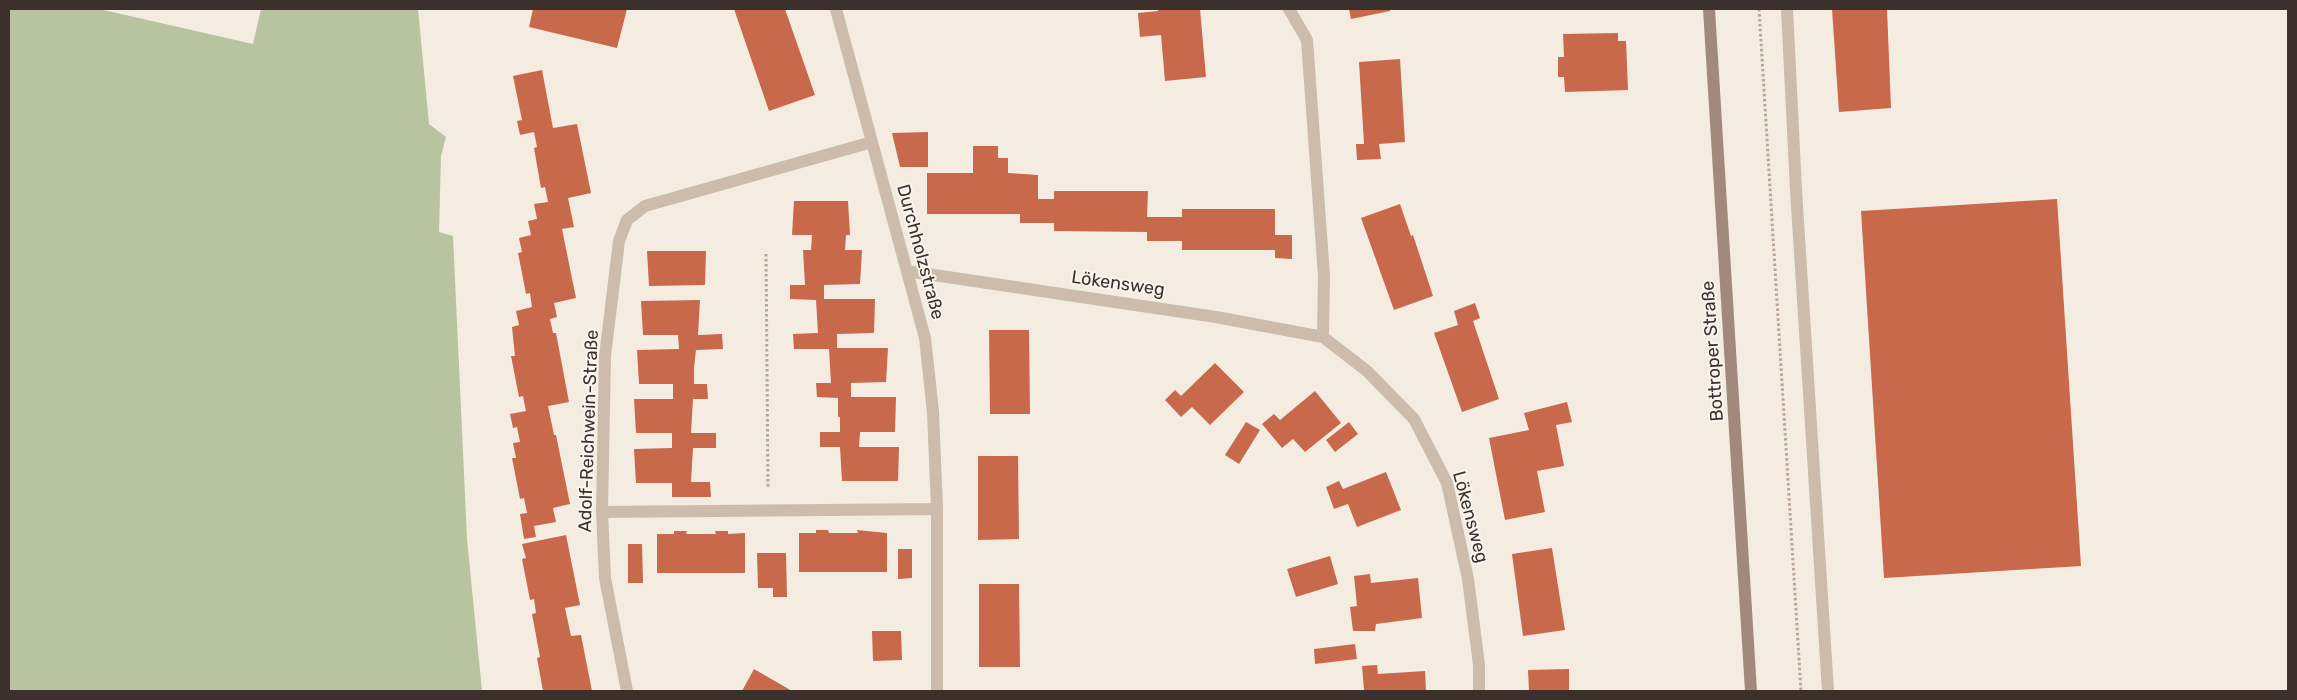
<!DOCTYPE html>
<html>
<head>
<meta charset="utf-8">
<style>
	body { margin:0 }
	#map { position:relative; width:2297px; height:700px; overflow:hidden; background:#f4ebe1; font-family:Rubik,sans-serif }
	canvas { display:block }
	.frame { position:absolute; inset:0; border:10px solid #3b302b; pointer-events:none }
</style>
</head>
<body>
<div id="map">
<canvas width="2297" height="700"></canvas>
<div class="frame"></div>
</div>
<script>
const context = document.querySelector('canvas').getContext('2d');
context.lineJoin = 'round';
function fillPath(path, color) {
  context.fillStyle = color;
  context.fill(path, 'evenodd');
}
function poly(rows) {
  const path = new Path2D();
  for (const r of rows) {
    path.moveTo(r[0], r[1]);
    for (let i = 2; i < r.length; i += 2) path.lineTo(r[i], r[i + 1]);
  }
  return path;
}
function stroke(path, color, width, dash) {
  context.strokeStyle = color;
  context.lineWidth = width;
  context.lineCap = dash ? 'butt' : 'round';
  context.setLineDash(dash || []);
  context.stroke(path);
}
function drawText(font, color, halo, rows, align = 'center') {
  context.font = font + ' Rubik,sans-serif';
  context.lineWidth = 4;
  context.setLineDash([]);
  context.textBaseline = 'middle';
  context.strokeStyle = halo;
  context.fillStyle = color;
  for (const [text, x, y, turn = 0] of rows) {
    context.save();
    context.translate(x, y);
    context.rotate((+turn || 0) * Math.PI / 180);
    context.textAlign = isNaN(turn) ? turn : align;
    if (halo) context.strokeText(text, 0, 0);
    context.fillText(text, 0, 0);
    context.restore();
  }
}
const green = poly([
	[9,9,99,9,253,44,261,9,418,9,429,124,446,137,441,156,439,232,453,236,467,539,482,691,9,691]
]);
const building = poly([
	[533,9,627,9,617,48,529,27],
	[734,9,785,9,815,95,769,111],
	[1158,9,1200,9,1206,77,1165,81,1161,35,1140,37,1138,13,1158,11],
	[1349,9,1390,9,1390,11,1351,19],
	[1832,9,1887,9,1891,108,1839,112],
	[1618,33,1618,41,1626,41,1628,90,1565,92,1564,77,1558,77,1558,57,1564,57,1563,34],
	[1400,59,1405,142,1379,144,1381,159,1357,160,1356,144,1364,144,1359,62],
	[542,70,553,128,577,124,591,193,568,198,574,227,562,229,576,298,554,303,557,317,550,319,553,333,556,333,569,402,548,406,554,435,556,435,570,504,553,508,556,522,534,526,536,537,524,539,520,514,527,513,524,498,520,499,512,458,516,458,513,443,520,442,517,427,513,428,510,414,526,411,523,396,519,397,511,356,515,356,512,327,519,325,516,311,532,307,530,293,526,294,522,273,518,253,522,252,519,238,531,235,528,221,537,219,534,204,548,202,545,187,541,188,534,148,537,147,534,132,520,135,517,121,522,120,513,76],
	[928,132,928,167,900,167,892,133],
	[973,146,998,146,998,158,1008,158,1008,173,1038,175,1038,199,1054,199,1054,191,1148,191,1147,217,1182,217,1182,209,1275,209,1275,235,1292,235,1292,259,1275,258,1275,250,1182,250,1182,241,1147,241,1147,232,1054,231,1054,223,1020,223,1020,214,927,214,927,173,973,173],
	[2057,199,2081,566,1884,578,1861,211],
	[794,201,848,201,850,235,846,235,845,250,862,250,860,284,824,285,824,299,875,299,874,333,837,334,837,348,888,348,886,382,851,383,851,397,896,397,895,432,860,432,859,447,899,447,898,481,842,481,840,447,820,447,820,432,840,432,840,417,838,417,838,398,817,397,816,383,831,383,829,349,794,349,793,334,818,333,816,300,790,299,790,285,805,285,803,250,811,250,812,235,792,235],
	[1400,204,1411,236,1413,235,1433,296,1394,310,1361,218],
	[647,251,706,251,705,285,649,286],
	[700,300,698,335,722,334,723,349,696,350,694,368,694,384,707,384,708,399,693,399,691,433,716,433,716,448,693,448,691,482,710,482,711,497,672,497,672,483,636,483,634,449,672,448,672,433,636,433,634,399,673,399,673,384,639,384,637,350,679,349,678,335,643,335,641,301],
	[1475,303,1480,318,1473,321,1499,399,1462,412,1434,333,1458,325,1454,311],
	[989,330,1029,330,1030,414,990,414],
	[1215,363,1244,392,1210,425,1192,407,1181,417,1165,400,1175,390,1181,396],
	[1315,391,1341,423,1305,452,1293,439,1282,448,1262,424,1274,414,1280,420],
	[1567,402,1572,422,1556,425,1564,466,1537,471,1545,512,1505,520,1489,438,1529,430,1524,413],
	[1246,422,1260,430,1239,464,1225,455],
	[1349,422,1358,434,1335,452,1326,440],
	[978,456,1018,456,1019,539,978,540],
	[1386,472,1401,510,1357,527,1348,504,1334,509,1326,487,1339,481,1343,489],
	[816,530,828,530,829,533,858,533,857,530,887,533,887,572,799,572,799,533,816,533],
	[674,531,687,531,686,534,716,534,715,531,728,531,728,534,745,533,745,573,657,573,657,534,674,534],
	[566,535,580,605,565,608,571,636,581,635,592,691,543,691,537,658,540,657,532,614,536,613,534,599,530,600,522,559,526,558,522,544],
	[628,544,642,544,643,583,628,583],
	[1552,548,1565,630,1523,636,1512,554],
	[898,549,912,549,912,578,898,579],
	[757,553,786,553,787,597,773,597,773,588,758,588],
	[1330,556,1338,584,1296,597,1287,569],
	[1370,574,1371,583,1418,578,1422,618,1376,624,1375,631,1353,631,1350,607,1357,606,1354,576],
	[979,584,1019,584,1020,667,979,667],
	[872,631,901,631,902,660,873,661],
	[1355,644,1357,659,1315,664,1314,649],
	[1377,665,1378,674,1425,671,1426,691,1364,690,1362,666],
	[754,669,792,691,742,691],
	[1569,669,1569,691,1529,691,1528,670]
]);
const path = poly([
	[1759,9,1801,691],
	[766,254,768,488]
]);
const service = poly([
	[1787,9,1796,190,1828,691]
]);
const minor = poly([
	[836,9,925,338,933,412,937,509,937,691],
	[1289,9,1307,40,1324,276,1323,337],
	[907,271,1216,317,1323,337,1367,371,1414,419,1447,483,1468,579,1479,665,1479,691],
	[602,512,937,509],
	[627,691,605,578,602,512,605,356,619,241,627,220,645,206,872,142]
]);
const secondary = poly([
	[1709,9,1751,691]
]);
const streetNames = [
	["Durchholzstraße",920,252,75],
	["Lökensweg",1118,284,8],
	["Bottroper Straße",1713,351,-94],
	["Adolf-Reichwein-Straße",589,431,-88],
	["Lökensweg",1470,517,75]
];
fillPath(green, '#b8c4a0');
fillPath(building, '#c8694b');
stroke(path, '#b9a596', 3, [2.5, 2.5]);
stroke(service, '#cdbbac', 12);
stroke(minor, '#cdbbac', 12);
stroke(secondary, '#a18a7d', 12);
drawText('18px', '#3b302b', '#fbf5ee', streetNames);
</script>
</body>
</html>
